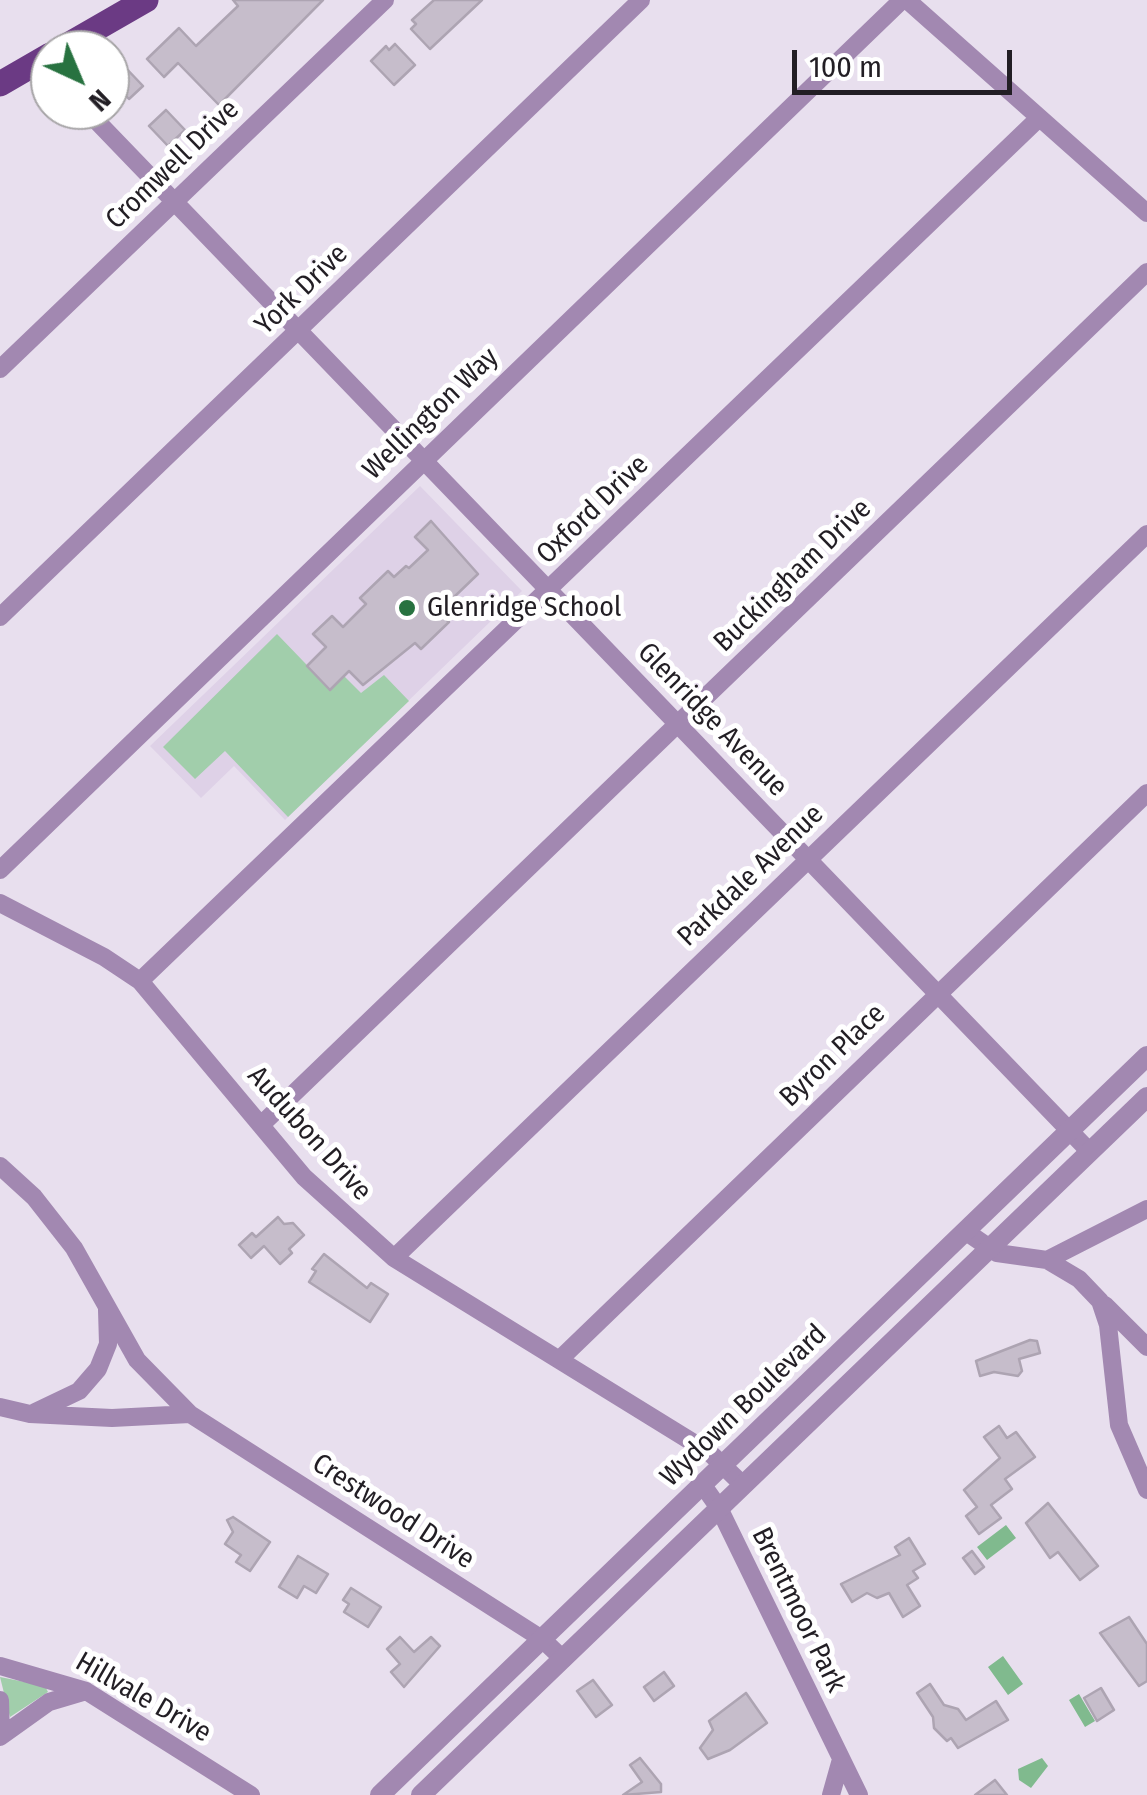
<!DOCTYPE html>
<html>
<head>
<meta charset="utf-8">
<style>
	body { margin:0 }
	#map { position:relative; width:1147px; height:1795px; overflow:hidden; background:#e8dfee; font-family:"Fira Sans Condensed",sans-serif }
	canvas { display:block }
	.north { position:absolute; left:30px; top:30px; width:100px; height:100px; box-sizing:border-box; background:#fff; border:2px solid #a7a5a7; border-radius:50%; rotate:136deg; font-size:28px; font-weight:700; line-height:40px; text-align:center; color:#221e24 }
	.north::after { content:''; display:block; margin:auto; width:35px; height:45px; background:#287240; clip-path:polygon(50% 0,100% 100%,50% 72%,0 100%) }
	.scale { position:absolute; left:792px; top:50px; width:220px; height:45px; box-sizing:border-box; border:5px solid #221e24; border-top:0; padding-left:12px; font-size:30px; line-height:35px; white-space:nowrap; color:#221e24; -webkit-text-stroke:8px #fff; paint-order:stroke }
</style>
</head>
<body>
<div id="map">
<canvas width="1147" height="1795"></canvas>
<div class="north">N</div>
<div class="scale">100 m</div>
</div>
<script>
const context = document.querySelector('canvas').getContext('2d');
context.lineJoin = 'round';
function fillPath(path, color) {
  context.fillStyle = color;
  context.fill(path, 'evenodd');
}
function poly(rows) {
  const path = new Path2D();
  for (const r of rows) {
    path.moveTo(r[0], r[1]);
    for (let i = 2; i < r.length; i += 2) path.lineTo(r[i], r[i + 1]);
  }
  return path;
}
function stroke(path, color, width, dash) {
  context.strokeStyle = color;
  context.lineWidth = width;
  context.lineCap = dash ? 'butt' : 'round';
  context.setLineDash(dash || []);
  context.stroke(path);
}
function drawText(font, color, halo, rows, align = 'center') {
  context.font = font + ' "Fira Sans Condensed",sans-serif';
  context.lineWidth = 10;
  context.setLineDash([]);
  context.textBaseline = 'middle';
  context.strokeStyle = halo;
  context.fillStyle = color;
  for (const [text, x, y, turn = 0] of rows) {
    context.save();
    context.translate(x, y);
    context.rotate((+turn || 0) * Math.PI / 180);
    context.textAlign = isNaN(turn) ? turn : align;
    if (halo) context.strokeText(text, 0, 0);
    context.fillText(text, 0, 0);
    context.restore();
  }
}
const built = poly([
	[420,486,522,591,285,820,234,766,201,798,150,746]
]);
const green = poly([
	[277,634,330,689,344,676,361,693,384,675,409,701,288,817,225,751,195,779,163,747],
	[0,1677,45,1686,48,1692,10,1717]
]);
const water = poly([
	[1006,1525,1016,1538,987,1560,977,1547],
	[1003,1656,1023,1684,1008,1695,988,1667],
	[1079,1694,1095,1721,1085,1727,1069,1700],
	[1042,1758,1048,1766,1031,1788,1019,1780,1018,1769]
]);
const building = poly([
	[233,0,323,0,219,105,178,63,164,77,147,59,179,28,196,46,238,6,233,0],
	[434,0,482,0,430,49,411,29,416,24,412,20,434,0],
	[395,44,415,65,394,85,371,61,386,46,389,50,395,44],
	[122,64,143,86,129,99,110,79,122,64],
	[166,110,185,130,168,146,149,126,166,110],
	[431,521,478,574,453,598,457,602,442,616,449,622,421,649,415,643,363,685,349,671,330,690,307,666,326,647,313,634,332,616,343,627,366,604,360,598,388,571,394,577,406,566,409,568,428,550,415,537,431,521],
	[278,1217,284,1224,293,1223,304,1235,289,1249,292,1253,280,1264,264,1246,251,1258,239,1245,252,1233,256,1237,278,1217],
	[324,1254,367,1288,371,1283,388,1294,370,1322,309,1282,316,1271,312,1269,324,1254],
	[1030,1340,1037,1341,1040,1353,1019,1359,1022,1371,1018,1376,994,1372,980,1376,976,1361,1030,1340],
	[999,1426,1007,1438,1016,1432,1035,1457,1005,1479,1012,1489,991,1505,1001,1518,979,1534,966,1516,977,1507,964,1490,1000,1458,984,1437,999,1426],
	[1048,1503,1098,1566,1080,1580,1058,1552,1050,1558,1026,1523,1048,1503],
	[233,1517,270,1542,250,1571,236,1562,241,1555,225,1544,233,1532,227,1520,233,1517],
	[909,1538,925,1564,913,1571,918,1578,907,1585,920,1606,903,1617,889,1593,877,1598,867,1593,852,1602,841,1584,900,1555,895,1547,909,1538],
	[972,1551,984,1567,975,1574,963,1558,972,1551],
	[298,1556,328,1574,316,1593,304,1586,297,1598,279,1587,298,1556],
	[351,1588,381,1607,368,1627,344,1612,349,1604,343,1600,351,1588],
	[1129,1617,1147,1644,1147,1681,1139,1686,1100,1633,1129,1617],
	[400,1637,414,1652,431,1637,440,1646,404,1687,391,1672,400,1664,387,1649,400,1637],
	[664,1672,674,1686,654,1701,644,1687,664,1672],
	[593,1680,612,1705,596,1717,577,1691,593,1680],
	[930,1684,944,1705,958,1709,966,1720,996,1701,1008,1720,958,1748,951,1738,947,1741,934,1728,933,1717,917,1693,930,1684],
	[1101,1688,1114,1710,1097,1721,1084,1698,1101,1688],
	[746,1693,767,1723,730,1750,708,1759,700,1748,713,1730,709,1721,746,1693],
	[640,1758,661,1784,661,1792,623,1795,642,1782,630,1765,640,1758],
	[995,1780,1007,1795,975,1795,995,1780]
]);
const minor = poly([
	[907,0,1147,213],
	[86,110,1090,1152],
	[0,369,385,0],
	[0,617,641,0],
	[0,870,902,0],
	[0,903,104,957,140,981,304,1177,394,1258,710,1453,743,1485],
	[140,981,1039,118],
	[261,1125,1147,272],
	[0,1166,34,1197,74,1248,137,1360,190,1414,542,1639,563,1659],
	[1147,1209,1047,1260,1079,1279,1100,1301,1108,1325,1119,1425,1147,1490],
	[965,1231,997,1253,1047,1260],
	[394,1258,1147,534],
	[1105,1305,1147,1347],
	[559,1360,1147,793],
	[0,1407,30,1414,112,1418,190,1414],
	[35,1412,79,1391,98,1369,108,1344,107,1310],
	[702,1484,719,1508,859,1795],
	[0,1666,86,1691,251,1795],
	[0,1700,1,1736],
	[0,1737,49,1702,86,1691],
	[831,1795,840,1763]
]);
const tertiary = poly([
	[380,1795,1147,1056],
	[421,1795,1147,1097]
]);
const primary = poly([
	[59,50,146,0],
	[0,84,50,55]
]);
const markers = [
	[407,608,10,"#287240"]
];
const streetNames = [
	["Cromwell Drive",173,165,-44],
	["York Drive",302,290,-44],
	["Wellington Way",431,414,-44],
	["Oxford Drive",593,510,-44],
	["Buckingham Drive",793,576,-44],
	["Glenridge Avenue",712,720,46],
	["Parkdale Avenue",751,876,-44],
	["Byron Place",833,1056,-44],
	["Audubon Drive",309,1134,48],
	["Wydown Boulevard",744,1406,-44],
	["Crestwood Drive",393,1512,33],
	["Brentmoor Park",798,1610,64],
	["Hillvale Drive",143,1698,30]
];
const poiNames = [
	["Glenridge School",427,608]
];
fillPath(built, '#ded1e7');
fillPath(green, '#a1ceab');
fillPath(water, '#80ba8e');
fillPath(building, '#c6bdcb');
stroke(building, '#ada4b2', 2.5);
stroke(minor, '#a288b1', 18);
stroke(tertiary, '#a288b1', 20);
stroke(primary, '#6b3a84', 25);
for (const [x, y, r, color] of markers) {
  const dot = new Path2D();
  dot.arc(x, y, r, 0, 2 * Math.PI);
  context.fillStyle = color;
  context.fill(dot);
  stroke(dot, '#fff', 4);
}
drawText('28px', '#221e24', '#fff', streetNames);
drawText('28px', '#221e24', '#fff', poiNames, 'left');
</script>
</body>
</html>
